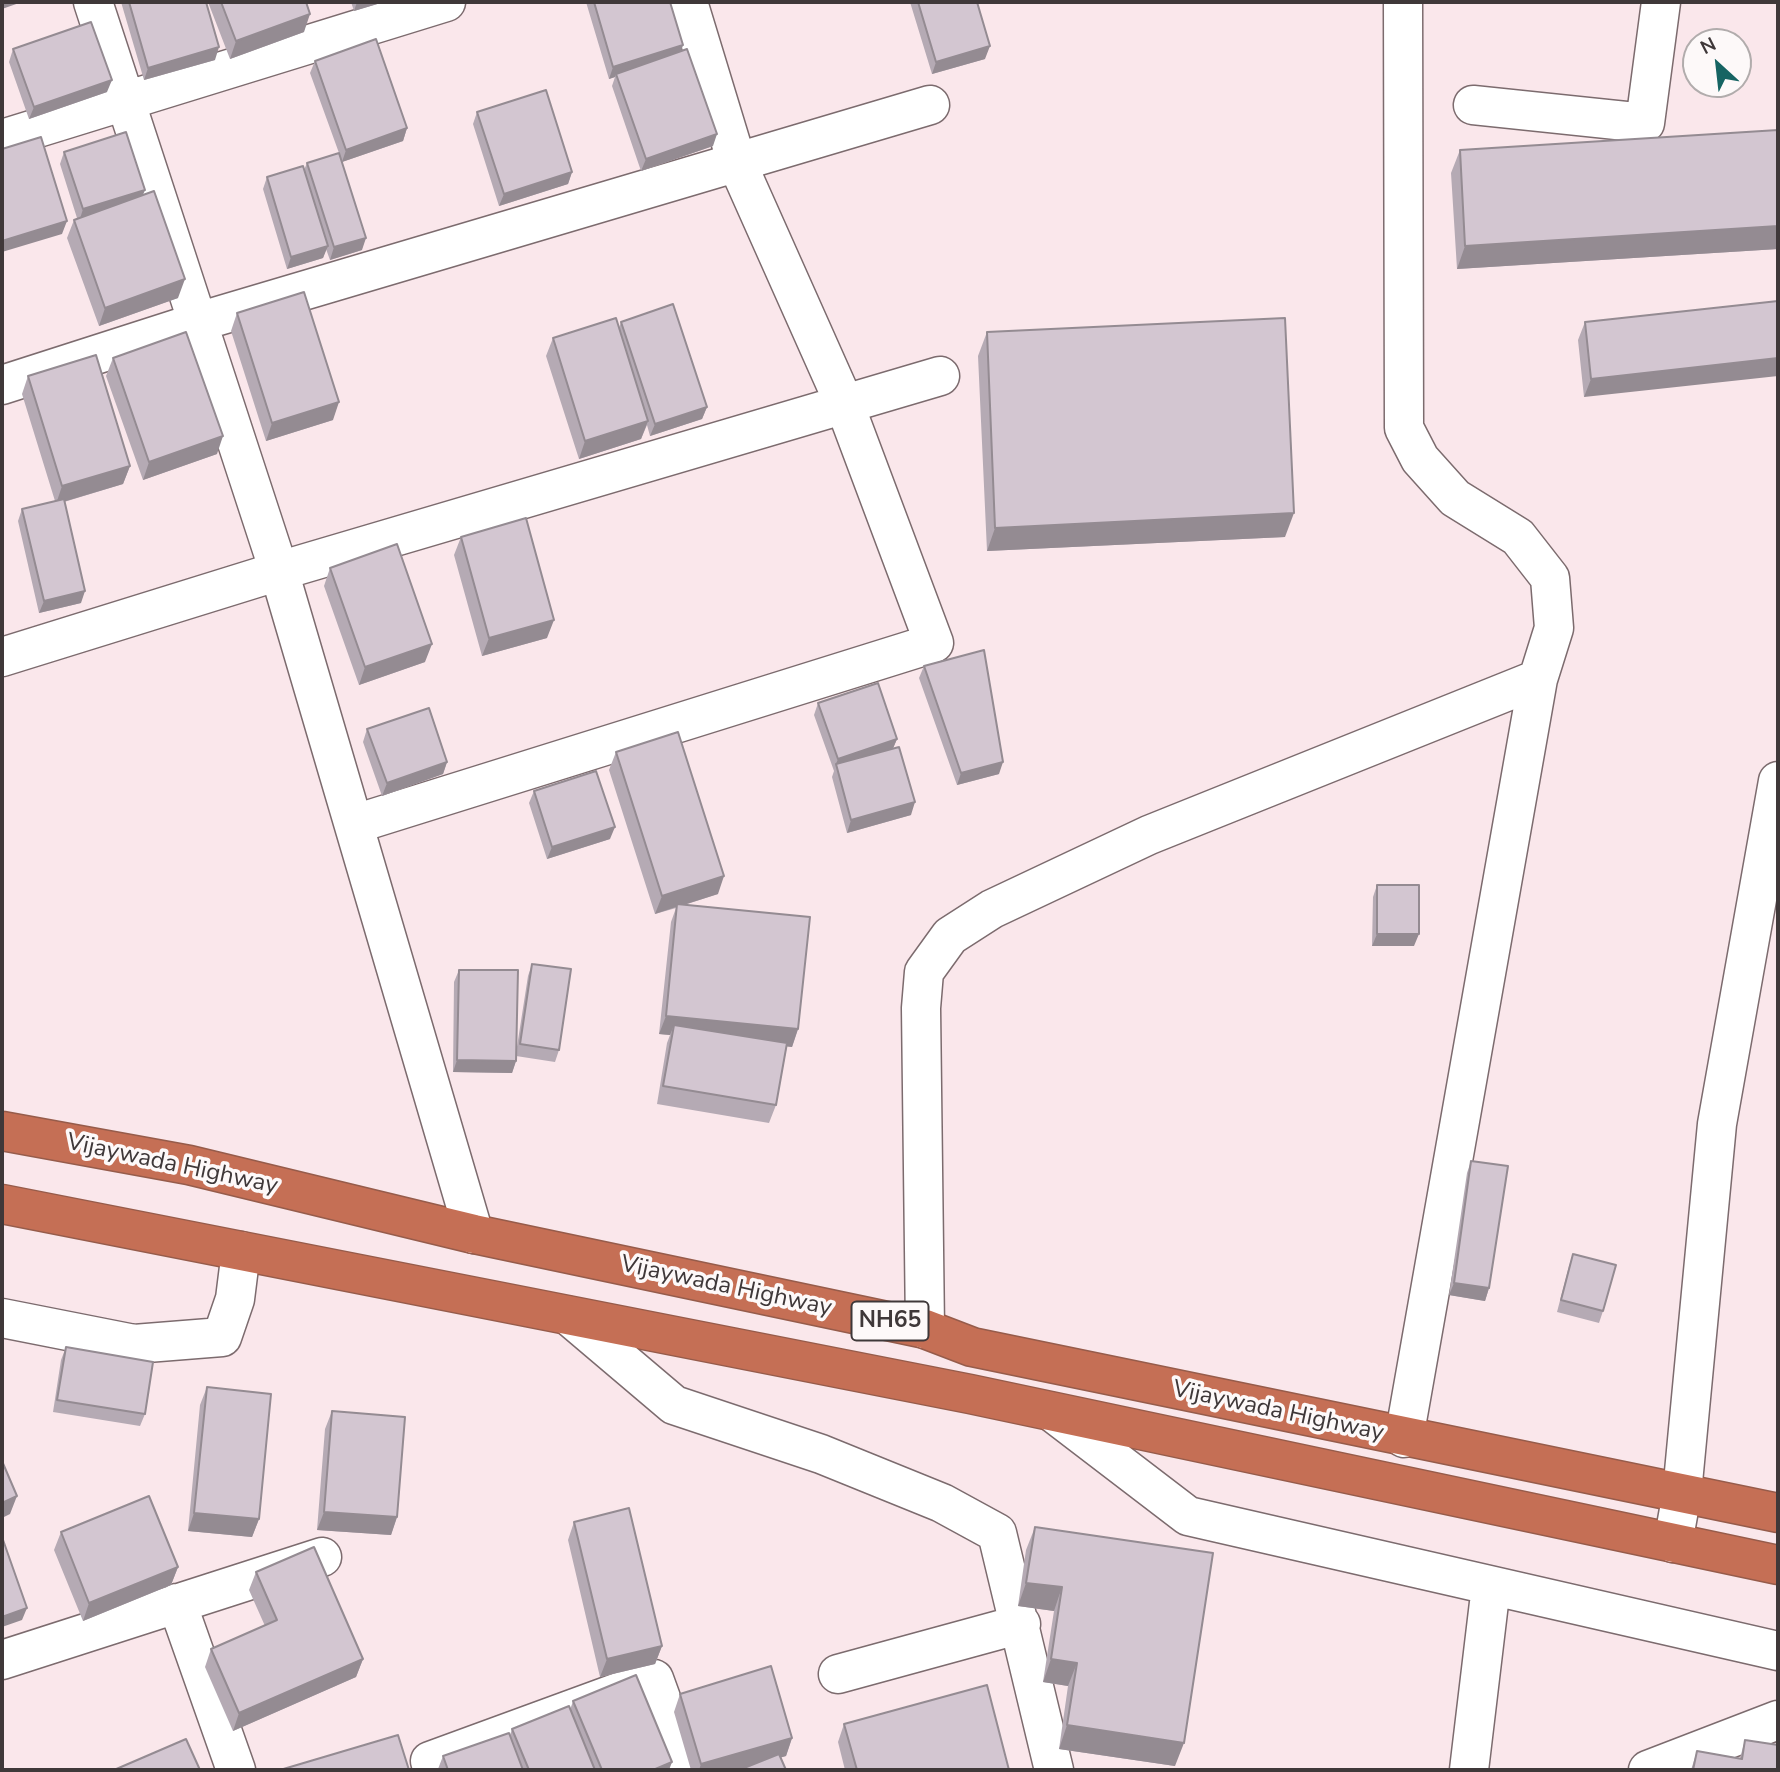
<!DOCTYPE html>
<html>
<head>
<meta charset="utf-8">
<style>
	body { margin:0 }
	#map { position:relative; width:1780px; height:1772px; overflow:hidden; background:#fae7eb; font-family:"Nunito Sans",sans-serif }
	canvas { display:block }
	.frame { position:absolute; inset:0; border:4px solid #3f3839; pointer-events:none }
	.north { position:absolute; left:1682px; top:28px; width:70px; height:70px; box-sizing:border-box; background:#fdf9f9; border:2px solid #b1acac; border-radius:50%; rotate:333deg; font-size:19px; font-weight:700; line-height:28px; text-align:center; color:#3f3839 }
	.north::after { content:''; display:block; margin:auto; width:24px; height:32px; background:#166463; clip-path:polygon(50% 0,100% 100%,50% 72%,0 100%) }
</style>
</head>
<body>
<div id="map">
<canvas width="1780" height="1772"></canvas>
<div class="frame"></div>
<div class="north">N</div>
</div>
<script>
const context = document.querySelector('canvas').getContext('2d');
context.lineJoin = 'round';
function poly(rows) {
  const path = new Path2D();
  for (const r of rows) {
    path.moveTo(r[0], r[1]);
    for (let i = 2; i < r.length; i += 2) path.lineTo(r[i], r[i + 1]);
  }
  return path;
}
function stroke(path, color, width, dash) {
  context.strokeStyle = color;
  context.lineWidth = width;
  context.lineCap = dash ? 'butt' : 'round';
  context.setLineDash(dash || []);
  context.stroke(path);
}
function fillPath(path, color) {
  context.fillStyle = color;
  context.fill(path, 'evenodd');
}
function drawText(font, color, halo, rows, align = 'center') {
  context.font = font + ' "Nunito Sans",sans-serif';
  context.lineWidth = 7;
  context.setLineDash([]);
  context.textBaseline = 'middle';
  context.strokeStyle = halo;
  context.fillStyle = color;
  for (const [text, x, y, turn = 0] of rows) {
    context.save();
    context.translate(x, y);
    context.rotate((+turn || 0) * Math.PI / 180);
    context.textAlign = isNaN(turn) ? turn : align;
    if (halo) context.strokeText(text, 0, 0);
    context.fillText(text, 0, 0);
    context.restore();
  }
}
const minor = poly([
	[93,2,279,571,474,1234],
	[1403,2,1404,428,1420,459,1455,498,1518,537,1550,578,1554,628,1538,679,1404,1438],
	[1473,105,1645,123,1661,2],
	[2,139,446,2],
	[2,385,198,322,930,105],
	[2,657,279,571,940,376],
	[355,824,934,643,844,403,737,163,688,2],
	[569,1316,674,1405,821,1454,942,1503,997,1533,1054,1770],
	[2,1318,134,1344,222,1337,235,1299,241,1251],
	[925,1329,921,1008,924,972,950,936,992,909,1149,835,1538,679],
	[1052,1412,1188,1516,1778,1651],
	[1673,1543,1682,1493,1717,1124,1778,781],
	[177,1603,236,1770],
	[2,1660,322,1557],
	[838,1674,1021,1624],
	[433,1770,430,1761,654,1679,687,1770],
	[1469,1770,1491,1586],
	[1648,1770,1778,1720]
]);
const highway = poly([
	[2,1131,189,1165,474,1234,925,1329,972,1347,1778,1513],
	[2,1204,970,1394,1778,1565]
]);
const wall = poly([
	[121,2,206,2,215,60,144,80],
	[208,2,306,2,304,32,230,59],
	[351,2,384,2,354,11],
	[586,2,670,2,681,51,713,146,641,171,612,86,615,77,609,79],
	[910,2,977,2,985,59,932,74],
	[13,49,107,92,29,119,9,62],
	[315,61,407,128,403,141,342,162,362,250,330,260,326,249,323,258,287,269,263,189,267,177,304,170,307,163,339,153,310,73],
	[477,112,572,172,568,184,499,206,473,124],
	[1778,130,1778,249,1457,269,1451,173,1460,150],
	[64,152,143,195,178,298,99,326,67,238,74,220,77,218,60,164],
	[1778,301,1584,397,1578,340,1585,322],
	[237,313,333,420,266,441,231,331],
	[621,322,707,407,702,419,650,436,647,425,641,439,579,459,546,356,553,338,619,328],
	[987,332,1285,537,987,551,978,356],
	[113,358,217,454,143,480,106,376],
	[28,376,130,466,123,484,64,502,81,603,39,613,18,521,22,509,55,501,22,394],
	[461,537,547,638,482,656,454,555],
	[330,568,425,662,359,685,324,586],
	[924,666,999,774,957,785,919,678],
	[818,703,897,739,893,748,911,815,847,833,832,777,834,771,814,715],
	[367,729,447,762,443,774,382,796,363,742],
	[616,752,718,894,684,905,798,1029,792,1047,787,1046,776,1105,769,1123,657,1104,667,1043,670,1035,659,1034,671,922,676,908,655,914,609,770],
	[534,791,610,839,547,859,529,803],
	[1377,885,1414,946,1372,946,1373,897],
	[532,964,559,1050,555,1062,516,1056,516,1061,512,1073,453,1072,454,982,459,970,516,1053,528,976],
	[1471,1161,1489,1288,1485,1301,1449,1295,1467,1173],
	[1573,1254,1603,1311,1599,1323,1557,1312,1569,1266],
	[66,1347,145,1414,140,1426,53,1412,61,1360],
	[207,1387,259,1519,252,1537,188,1531,200,1405],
	[332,1411,397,1517,391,1535,317,1530,325,1429],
	[574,1522,662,1646,655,1664,600,1677,568,1540],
	[1035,1527,1175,1766,1059,1749,1068,1686,1043,1682,1054,1611,1018,1606,1026,1550],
	[61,1532,178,1567,171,1585,83,1621,54,1550],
	[256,1572,363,1659,356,1677,233,1731,205,1667,211,1649,265,1626,249,1590],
	[680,1694,792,1738,786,1756,736,1770,691,1770,674,1712],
	[573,1701,669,1770,439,1770,438,1769,443,1756,510,1735,512,1729,570,1710],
	[844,1724,1009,1770,845,1770,838,1742],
	[1745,1740,1778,1770,1691,1770,1697,1751,1740,1758]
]);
const shadedWall = poly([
	[2,2,22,2,2,9],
	[357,2,384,2,354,11],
	[310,14,304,32,230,59,236,41],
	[683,45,679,58,616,74,615,77,609,79,613,67],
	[990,46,985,59,932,74,936,62],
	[219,47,215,60,144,80,148,68],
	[112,80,107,92,29,119,34,107],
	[407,128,403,141,342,162,346,150],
	[717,134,713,146,641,171,646,159],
	[572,172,568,184,499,206,504,194],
	[145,190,140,202,79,222,83,209],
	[67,221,62,234,2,252,2,241],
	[1778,226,1778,249,1457,269,1465,246],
	[366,238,362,250,330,260,334,247],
	[328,246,323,258,287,269,291,257],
	[185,279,178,298,99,326,105,308],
	[1778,358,1778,376,1584,397,1591,379],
	[339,402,333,420,266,441,272,423],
	[707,407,702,419,650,436,655,424],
	[648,421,641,439,579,459,585,441],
	[223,436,217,454,143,480,149,462],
	[130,466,123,484,56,504,62,486],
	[1294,513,1285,537,987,551,995,528],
	[85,591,81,603,39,613,44,601],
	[554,620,547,638,482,656,489,638],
	[432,644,425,662,359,685,365,667],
	[897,739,892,751,836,764,833,771,838,759],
	[447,762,443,774,382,796,387,783],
	[1003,762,999,774,957,785,961,773],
	[915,802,911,815,847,833,851,820],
	[615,827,610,839,547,859,552,847],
	[724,876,718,894,677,907,677,904,676,907,655,914,662,896],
	[1377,934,1419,934,1414,946,1372,946],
	[666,1016,798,1029,792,1047,672,1035,674,1025,670,1035,659,1034],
	[457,1060,516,1061,512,1073,453,1072],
	[1454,1283,1489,1288,1485,1301,1449,1295],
	[17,1496,10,1514,2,1518,2,1503],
	[324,1512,397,1517,391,1535,317,1530],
	[194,1513,259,1519,252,1537,188,1531],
	[178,1567,171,1585,83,1621,89,1603],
	[1026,1583,1062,1587,1054,1611,1018,1606],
	[27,1608,22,1620,2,1627,2,1617],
	[662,1646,655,1664,600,1677,607,1659],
	[363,1659,356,1677,233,1731,239,1713],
	[1051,1659,1077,1663,1068,1686,1043,1682],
	[1067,1725,1184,1743,1175,1766,1059,1749],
	[792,1738,786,1756,736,1770,699,1770,701,1764],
	[672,1762,669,1770,653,1770]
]);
const building = poly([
	[129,2,206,2,219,47,148,68,129,2],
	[221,2,306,2,310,14,236,41,221,2],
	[594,2,670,2,683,45,613,67,594,2],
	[918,2,977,2,990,46,936,62,918,2],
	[91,22,112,80,34,107,13,49,91,22],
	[376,39,407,128,346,150,315,61,376,39],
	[687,49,717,134,646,159,616,74,687,49],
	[546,90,572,172,504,194,477,112,546,90],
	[1778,130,1778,226,1465,246,1460,150,1778,130],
	[126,132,145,190,83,209,64,152,126,132],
	[41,137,67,221,2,241,2,149,41,137],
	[339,153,366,238,334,247,307,163,339,153],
	[303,166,328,246,291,257,267,177,303,166],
	[154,191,185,279,105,308,74,220,154,191],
	[304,292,339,402,272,423,237,313,304,292],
	[1778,301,1778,358,1591,379,1585,322,1778,301],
	[673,304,707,407,655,424,621,322,673,304],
	[616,318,648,421,585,441,553,338,616,318],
	[1285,318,1294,513,995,528,987,332,1285,318],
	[186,332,223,436,149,462,113,358,186,332],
	[96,355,130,466,62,486,28,376,96,355],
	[64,499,85,591,44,601,22,509,64,499],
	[526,518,554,620,489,638,461,537,526,518],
	[397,544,432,644,365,667,330,568,397,544],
	[984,650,1003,762,961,773,924,666,984,650],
	[878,683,897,739,838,759,818,703,878,683],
	[429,708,447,762,387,783,367,729,429,708],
	[678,732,724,876,662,896,616,752,678,732],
	[899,747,915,802,851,820,836,764,899,747],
	[596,771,615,827,552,847,534,791,596,771],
	[1377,885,1419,885,1419,934,1377,934,1377,885],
	[677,904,810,917,798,1029,666,1016,677,904],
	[532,964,571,969,559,1050,520,1044,532,964],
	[459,970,518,970,516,1061,457,1060,459,970],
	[674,1025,787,1043,776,1105,663,1086,674,1025],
	[1471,1161,1508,1166,1489,1288,1454,1283,1471,1161],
	[1573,1254,1616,1265,1603,1311,1561,1300,1573,1254],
	[66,1347,153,1362,145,1414,57,1400,66,1347],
	[207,1387,271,1394,259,1519,194,1513,207,1387],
	[332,1411,405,1417,397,1517,324,1512,332,1411],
	[2,1461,17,1496,2,1503,2,1461],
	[149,1496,178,1567,89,1603,61,1532,149,1496],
	[629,1508,662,1646,607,1659,574,1522,629,1508],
	[1035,1527,1213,1553,1184,1743,1067,1725,1077,1663,1051,1659,1062,1587,1026,1583,1035,1527],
	[2,1537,27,1608,2,1617,2,1537],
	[314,1547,363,1659,239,1713,211,1649,277,1620,256,1572,314,1547],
	[771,1666,792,1738,701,1764,680,1694,771,1666],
	[636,1675,672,1762,653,1770,602,1770,573,1701,636,1675],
	[987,1685,1009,1770,857,1770,844,1724,987,1685],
	[569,1706,595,1770,529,1770,512,1729,569,1706],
	[509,1733,523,1770,448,1770,443,1756,509,1733],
	[398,1735,409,1770,280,1770,398,1735],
	[186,1739,200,1770,114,1770,186,1739],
	[1745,1740,1778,1745,1778,1770,1693,1770,1697,1751,1742,1759,1745,1740],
	[779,1754,786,1770,739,1770,779,1754]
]);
const shields = [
	[890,1321,77]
];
const shieldNames = [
	["NH65",890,1321]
];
const streetNames = [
	["Vijaywada Highway",172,1165,12],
	["Vijaywada Highway",726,1287,12],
	["Vijaywada Highway",1278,1412,12]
];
stroke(minor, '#7c6b6e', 41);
stroke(highway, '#965c4b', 41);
stroke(minor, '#fff', 38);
stroke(highway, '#c56f55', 38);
fillPath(wall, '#b5aab4');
fillPath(shadedWall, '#948b92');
fillPath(building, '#d3c6d1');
stroke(building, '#948b92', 2);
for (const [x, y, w] of shields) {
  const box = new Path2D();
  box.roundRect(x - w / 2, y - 19.5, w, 39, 5);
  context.fillStyle = '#fdf9f9';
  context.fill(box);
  stroke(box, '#3f3839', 2);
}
drawText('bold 23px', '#3f3839', null, shieldNames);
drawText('24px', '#3f3839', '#fdf9f9', streetNames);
</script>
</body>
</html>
